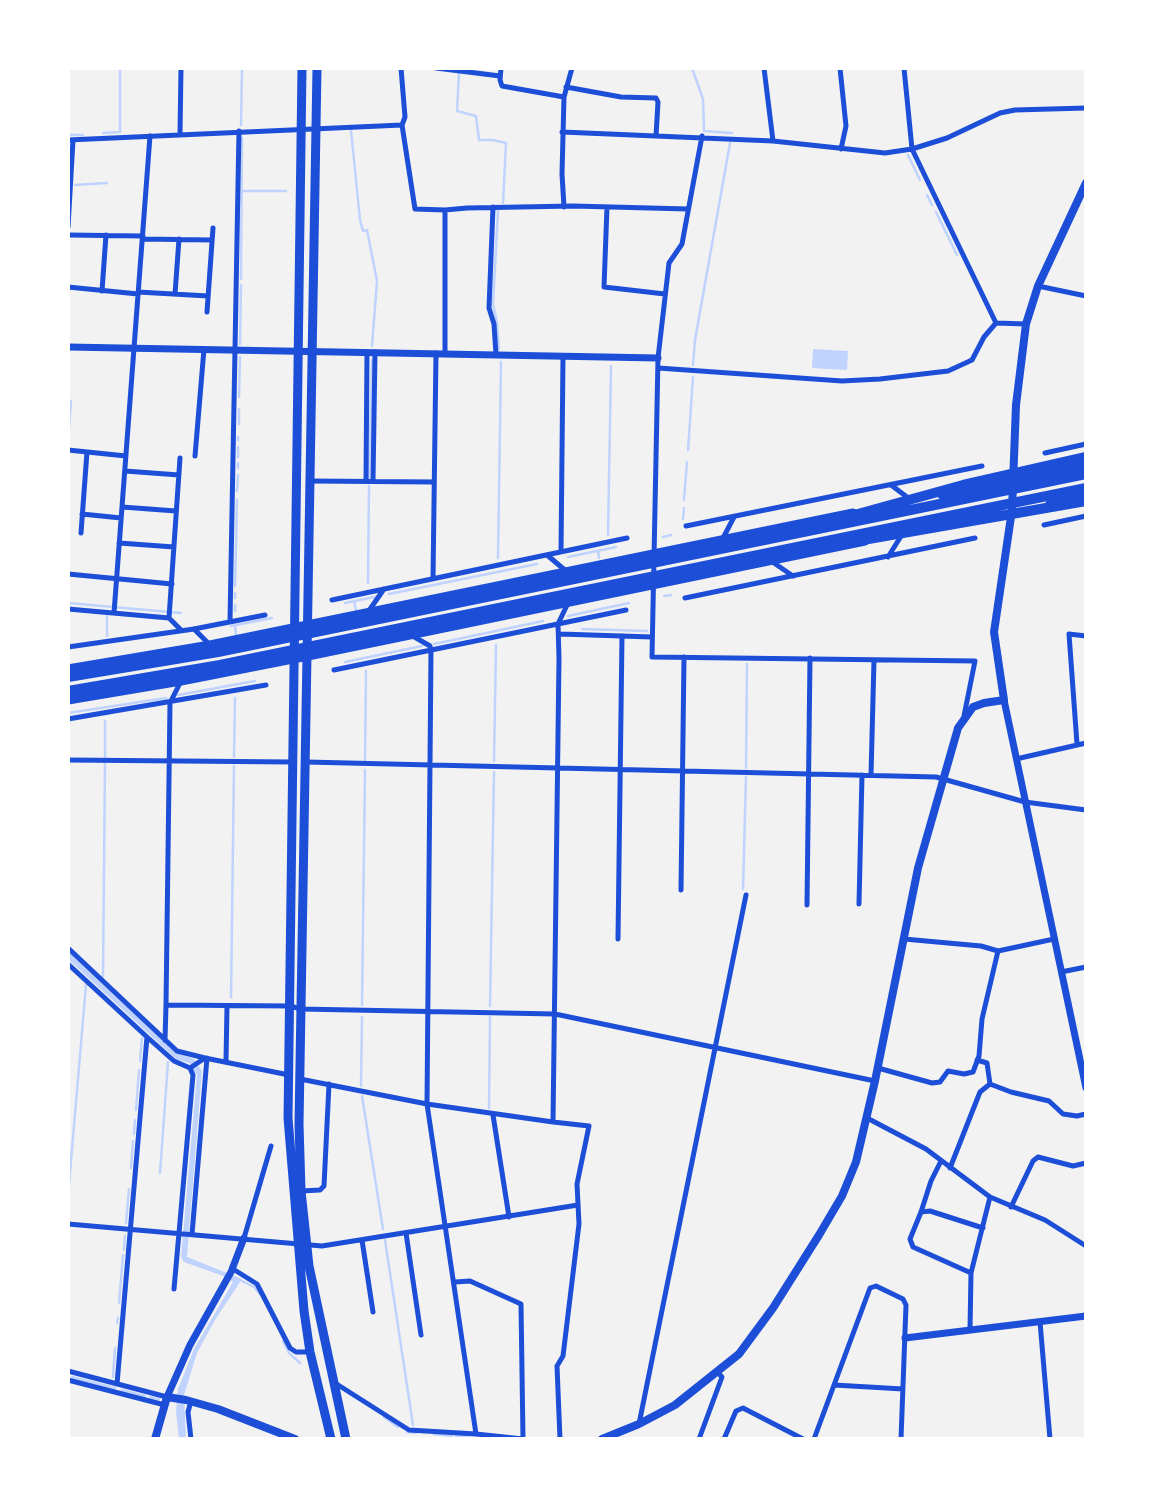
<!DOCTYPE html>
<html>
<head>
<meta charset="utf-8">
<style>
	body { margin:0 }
	#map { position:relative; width:1154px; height:1507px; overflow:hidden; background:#f2f2f2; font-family:"Zilla Slab",serif }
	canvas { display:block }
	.frame { position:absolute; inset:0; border:70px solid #fff; pointer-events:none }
</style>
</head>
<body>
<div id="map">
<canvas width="1154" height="1507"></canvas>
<div class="frame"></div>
</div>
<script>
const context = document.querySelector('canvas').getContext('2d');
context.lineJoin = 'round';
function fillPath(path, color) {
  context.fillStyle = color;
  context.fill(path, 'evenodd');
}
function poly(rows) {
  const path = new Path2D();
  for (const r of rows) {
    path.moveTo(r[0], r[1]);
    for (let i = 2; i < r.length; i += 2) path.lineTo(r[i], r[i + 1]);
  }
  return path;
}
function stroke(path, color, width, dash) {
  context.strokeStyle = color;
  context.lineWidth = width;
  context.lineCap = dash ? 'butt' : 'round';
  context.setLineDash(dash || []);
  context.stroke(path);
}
const water = poly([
	[813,349,848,351,847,370,812,368],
	[68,951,175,1052,194,1059,202,1071,187,1257,242,1279,215,1320,197,1353,184,1395,186,1439,179,1439,176,1411,178,1389,194,1349,233,1282,223,1276,184,1262,181,1257,197,1075,189,1063,176,1059,68,959]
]);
const stream = poly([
	[692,68,703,99,704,131,732,133],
	[459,73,457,111,476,116,479,140,492,140,506,143,503,203],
	[241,125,242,68],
	[351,130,360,220,363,231,367,230,377,281,372,346],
	[103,133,120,132,120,68],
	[68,135,83,135],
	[908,155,920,180],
	[75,185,107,183],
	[242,191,286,191],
	[927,195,932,205],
	[498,211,493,304,497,322,499,349],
	[936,212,957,255],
	[241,279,242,138],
	[240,344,241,285],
	[693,365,695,340,730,143],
	[239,397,240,357],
	[68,400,71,401,68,441],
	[239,424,239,409],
	[238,440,238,437],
	[688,450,693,377],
	[238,457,238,447],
	[238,468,238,463],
	[369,478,372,360],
	[237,491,238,475],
	[684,500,687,462],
	[683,519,684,508],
	[608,535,611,366],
	[663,537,671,535],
	[598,551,599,558],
	[568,557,616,547],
	[498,558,501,362],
	[368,583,369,486],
	[235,586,237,500],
	[389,594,537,564],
	[664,596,671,595],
	[235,598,235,593],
	[354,601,356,610],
	[68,603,181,613],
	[345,603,374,597],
	[235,611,235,605],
	[568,616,629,603],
	[231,626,272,618],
	[235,626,236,634],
	[582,629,647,631],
	[107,636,107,616],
	[434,644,543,621],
	[345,662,422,646],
	[178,695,255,681],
	[68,713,166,698],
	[105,721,105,757],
	[234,757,235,698],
	[365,760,366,671],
	[494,761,496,645],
	[746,768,747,664],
	[743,889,746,777],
	[103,976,105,763],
	[231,997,234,766],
	[362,1005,365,770],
	[490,1006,494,772],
	[140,1061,142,1038],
	[361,1086,362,1017],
	[362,1096,383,1229],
	[489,1108,490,1017],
	[136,1110,139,1070],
	[134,1134,135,1120],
	[131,1168,133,1141],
	[160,1173,168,1062],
	[68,1196,86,985],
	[126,1223,129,1189],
	[385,1240,413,1425],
	[124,1250,125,1236],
	[240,1280,254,1287,260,1294],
	[119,1303,123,1255],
	[117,1323,118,1318],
	[283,1341,289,1353,300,1363],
	[72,1377,115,1388],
	[113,1377,115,1348],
	[122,1390,145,1396],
	[150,1397,159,1399],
	[384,1417,398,1427],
	[407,1432,416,1433],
	[434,1434,452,1436],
	[456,1436,468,1437],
	[476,1438,493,1439]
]);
const minor = poly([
	[401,68,405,117,402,125,415,209,445,210,467,208,573,206,688,209],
	[436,68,500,76],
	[501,68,500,80,502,86,564,97],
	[764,68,773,141],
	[840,68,846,126,841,149],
	[904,68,912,149,996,323],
	[566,87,621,97,656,98,658,102,656,136],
	[562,132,773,141,885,153,912,149,947,138,1000,113,1015,110,1086,108],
	[180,134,181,68],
	[702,136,682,244,669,263,658,358,652,657,975,661,964,716],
	[68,140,402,125],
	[493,207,489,308,494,324,496,354],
	[564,207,562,174,564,97,572,68],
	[607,207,604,287,665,294],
	[445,210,445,354],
	[68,227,73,140],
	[68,235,143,236],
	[143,239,212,240],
	[1038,286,1086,296],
	[68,287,138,294],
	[102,291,106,235],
	[138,292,208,296],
	[175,294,179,239],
	[207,312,213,228],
	[996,323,1026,324],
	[658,368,842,381,880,379,948,371,972,360,984,337,996,323],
	[68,450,126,456],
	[1045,453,1086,444],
	[195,456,204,349],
	[125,471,179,475],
	[310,481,434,482],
	[366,481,367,352],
	[373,481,375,352],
	[891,485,911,500],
	[122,507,176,511],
	[82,514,121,518],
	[1044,525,1086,516],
	[686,526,982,466],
	[81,533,87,452],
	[722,540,734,517],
	[119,543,174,547],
	[561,552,563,356],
	[547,555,566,571],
	[888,557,903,533],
	[771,561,793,576],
	[68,574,172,584],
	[433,579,436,353],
	[685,598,975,538],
	[332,600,627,538],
	[68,609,169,618,181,630],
	[368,612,384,589],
	[114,613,150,136],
	[169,618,180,458],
	[230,621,239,131],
	[194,629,210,645],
	[560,634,652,637],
	[411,635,430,646,431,650,427,1104,476,1434,523,1439],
	[68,647,194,629,265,615],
	[334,670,626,610],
	[181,681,170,703,166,1005,290,1006,301,1009,555,1014,875,1081],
	[68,719,266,685],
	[1077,744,1069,634,1086,636],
	[1016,759,1086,743],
	[68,760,292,762],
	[306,762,936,777,1025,802,1086,810],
	[871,775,874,660],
	[681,890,684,657],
	[859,904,862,775],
	[807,905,810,658],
	[618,939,622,636],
	[904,939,981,946,998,951,1054,939],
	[68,948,177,1051,205,1058],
	[68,964,147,1037,117,1384],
	[1061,972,1086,967],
	[147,1037,174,1061,190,1068],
	[165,1040,166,1005],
	[977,1060,987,1063,990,1084],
	[226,1061,227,1006],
	[190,1068,205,1058,289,1075],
	[878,1068,932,1083,940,1082,948,1071,964,1074,973,1072,979,1056,982,1019,998,951],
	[300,1079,427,1104,553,1122,559,658,558,624,568,603],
	[493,1115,509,1217],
	[867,1118,926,1149,990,1197,1045,1220,1086,1246],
	[553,1122,589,1126,577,1184,579,1224,563,1356,557,1366,560,1439],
	[950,1168,980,1092,990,1084,1011,1092,1049,1101,1063,1114,1077,1116,1086,1114],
	[301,1191,320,1190,324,1186,329,1084],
	[1011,1207,1033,1161,1038,1157,1073,1166,1086,1163],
	[921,1212,931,1181,941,1161],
	[68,1224,322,1246,578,1205],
	[406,1233,421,1335],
	[192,1234,207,1058],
	[244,1238,271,1146],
	[362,1240,373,1312],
	[233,1269,257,1284,290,1348,296,1352,310,1352],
	[971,1273,913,1247,910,1239,921,1212,930,1211,983,1228],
	[455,1282,470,1281,521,1304,523,1439],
	[174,1289,193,1075,190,1068],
	[1040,1322,1050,1439],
	[970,1330,971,1273,990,1197],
	[68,1371,167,1397],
	[68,1380,165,1405],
	[335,1383,409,1430,476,1434],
	[834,1385,903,1389],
	[191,1401,188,1412,191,1439],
	[639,1424,746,895],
	[699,1439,722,1377,718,1373],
	[724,1439,736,1411,743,1408,803,1439],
	[814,1439,870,1288,876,1286,903,1299,906,1305,901,1439]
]);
const tertiary = poly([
	[68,347,658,358],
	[1004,700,1086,1088],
	[905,1338,1086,1316],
	[167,1397,190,1345,231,1272,244,1238]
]);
const secondary = poly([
	[155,1439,167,1397,186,1400,218,1409,295,1439],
	[602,1439,639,1424,675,1405,739,1354,773,1308,819,1235,842,1196,856,1162,875,1081,918,868,958,728,973,707,984,703,1004,700,994,632,1012,510,1016,405,1026,324,1038,286,1086,183]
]);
const primary = poly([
	[302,68,288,1118,304,1311,310,1352,331,1439],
	[317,68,299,1124,301,1191,309,1266,346,1439]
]);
const trunk = poly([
	[942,495,1086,466],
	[1050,503,1086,495],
	[68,669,210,645,853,513],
	[68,700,181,681,308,656,865,541]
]);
const motorway = poly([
	[847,517,963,485,1086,457],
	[857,541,1086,501],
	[68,677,218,652,1086,474],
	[68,691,220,665,1086,488]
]);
fillPath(water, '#bfd3fe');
stroke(stream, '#bfd3fe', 2.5);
stroke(minor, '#1d4ed8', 5);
stroke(tertiary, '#1d4ed8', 7);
stroke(secondary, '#1d4ed8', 8);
stroke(primary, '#1d4ed8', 9);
stroke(trunk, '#1d4ed8', 9);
stroke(motorway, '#1d4ed8', 10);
</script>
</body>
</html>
